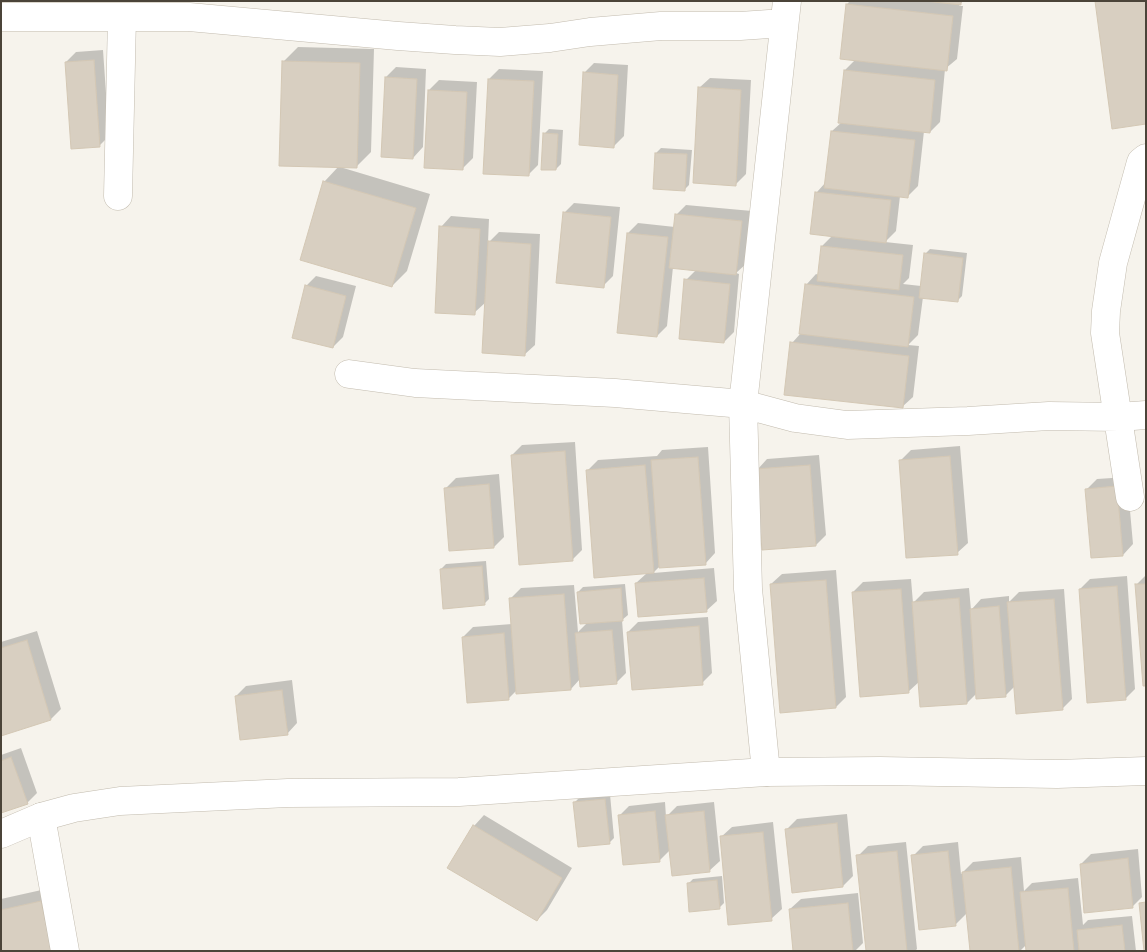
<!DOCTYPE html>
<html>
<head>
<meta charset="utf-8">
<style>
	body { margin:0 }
	#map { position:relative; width:1147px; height:952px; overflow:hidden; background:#f6f3ec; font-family:Overpass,sans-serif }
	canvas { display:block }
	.frame { position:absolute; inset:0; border:2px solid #4b4439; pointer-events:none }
</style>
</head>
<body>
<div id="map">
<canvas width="1147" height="952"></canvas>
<div class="frame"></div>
</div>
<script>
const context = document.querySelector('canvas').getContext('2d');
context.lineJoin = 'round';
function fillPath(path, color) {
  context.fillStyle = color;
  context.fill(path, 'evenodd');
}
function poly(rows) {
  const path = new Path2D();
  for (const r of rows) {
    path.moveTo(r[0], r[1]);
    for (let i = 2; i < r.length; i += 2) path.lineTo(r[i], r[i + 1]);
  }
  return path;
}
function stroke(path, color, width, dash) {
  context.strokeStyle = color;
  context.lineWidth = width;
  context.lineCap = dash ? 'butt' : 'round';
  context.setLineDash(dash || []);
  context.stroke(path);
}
const shadow = poly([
	[850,1,963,1,959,6,963,6,957,59,945,69,940,122,930,132,924,131,918,186,907,197,900,196,896,231,885,242,913,245,909,278,903,284,921,286,925,254,930,249,967,253,962,296,957,301,923,297,918,335,908,345,919,346,913,397,902,407,792,343,801,333,806,285,816,274,819,275,822,246,833,235,817,192,826,182,832,131,842,122,845,70,856,59,847,4],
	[298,47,374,49,371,152,356,167,340,167,430,194,407,271,392,286,324,182,339,166,283,62],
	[103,50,109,136,99,146,66,62,76,52],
	[594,63,628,65,624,136,614,146,584,73],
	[396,67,426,69,423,147,413,158,386,77],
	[499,69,543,71,538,165,528,175,489,79],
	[710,78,751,80,746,174,735,185,699,88],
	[439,80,477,82,473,158,463,168,429,90],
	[549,129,563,130,561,164,556,169,544,134],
	[661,148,692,150,689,185,684,190,656,153],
	[574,203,620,207,613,276,603,286,564,213],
	[686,205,752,211,746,264,736,273,739,274,734,332,724,342,686,280,696,270,673,267,667,326,657,336,628,233,638,223,675,227,676,215],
	[451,216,489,219,488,243,499,232,540,234,535,345,524,355,486,302,474,313,441,227],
	[316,276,356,286,343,337,333,347,306,286],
	[575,442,582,550,572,560,512,455,522,445],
	[960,446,968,543,957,553,901,460,911,450],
	[708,447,715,553,705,564,659,567,653,573,714,568,717,601,706,611,636,583,647,573,588,470,598,460,657,456,662,450],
	[819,455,826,535,816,545,757,470,767,459],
	[499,474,504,537,494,547,446,488,456,478],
	[1127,477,1133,544,1123,555,1087,489,1097,479],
	[486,561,489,599,484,604,441,569,446,564],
	[836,570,846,697,836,707,771,584,782,574],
	[1146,575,1146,685,1136,585],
	[1127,576,1135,689,1125,699,1080,589,1090,579],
	[911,579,913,603,924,592,969,588,971,610,981,599,1009,596,1009,602,1019,592,1064,589,1072,699,1062,709,1015,686,1005,696,977,693,967,703,922,706,920,681,908,692,853,592,863,582],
	[625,584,628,615,622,620,626,673,616,683,580,679,571,689,517,690,508,699,463,637,473,627,512,624,511,598,521,588,574,585,578,632,588,622,578,592,583,587],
	[708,617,712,673,702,683,628,632,638,622],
	[37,631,61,709,51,719,1,735,1,642],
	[292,680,297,723,287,734,236,696,246,686],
	[21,748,37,793,27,803,1,812,1,755],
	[610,794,614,838,609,843,575,802,580,797],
	[665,802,666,817,677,806,714,802,720,861,709,871,670,850,659,861,619,816,629,806],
	[847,814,853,876,843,886,787,829,797,819],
	[484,815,572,868,547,910,537,920,474,826],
	[773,822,782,909,771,919,721,837,732,827],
	[906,842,917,949,915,951,867,951,858,856,868,846],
	[958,842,961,874,973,862,1021,857,1024,891,1032,883,1078,878,1083,925,1088,920,1132,916,1136,951,1028,951,1027,944,1020,951,971,951,967,913,955,925,913,856,923,846],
	[1138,849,1142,897,1132,907,1081,864,1091,854],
	[722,876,724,903,719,908,688,884,693,879],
	[55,887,70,951,1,951,1,899],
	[858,893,863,943,855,951,795,951,790,909,801,899]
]);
const building = poly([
	[925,1,961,1,961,5,925,1],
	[1095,1,1146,1,1146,124,1112,129,1095,1],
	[846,4,953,16,947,71,840,59,846,4],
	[94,60,100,147,71,149,65,62,94,60],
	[282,61,360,63,357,168,279,166,282,61],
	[844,70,935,80,930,133,838,123,844,70],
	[583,72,618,75,614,148,579,145,583,72],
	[385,77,417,79,413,159,381,157,385,77],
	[488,79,534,81,529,176,483,174,488,79],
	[698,87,741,90,736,186,693,183,698,87],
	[428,90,467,92,463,170,424,168,428,90],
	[831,131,915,140,908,198,824,188,831,131],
	[543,133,558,134,556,170,541,170,543,133],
	[655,153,687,154,685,191,653,189,655,153],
	[323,181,416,208,392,287,300,260,323,181],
	[815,192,891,200,886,243,810,234,815,192],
	[563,212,611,217,604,288,556,283,563,212],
	[675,214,742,221,736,275,669,268,675,214],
	[439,226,480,229,475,315,435,313,439,226],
	[627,233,668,237,657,337,617,333,627,233],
	[488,241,531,244,525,356,482,353,488,241],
	[821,246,903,255,899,290,817,281,821,246],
	[924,253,963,258,958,302,919,298,924,253],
	[684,279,730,284,724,343,679,339,684,279],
	[805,284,914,297,908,347,799,334,805,284],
	[305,285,346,296,333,348,292,338,305,285],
	[790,342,909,356,903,408,784,395,790,342],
	[565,451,573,561,519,565,511,455,565,451],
	[950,456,958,555,906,558,899,460,950,456],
	[698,457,706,565,659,568,651,460,698,457],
	[645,465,654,573,594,578,586,470,645,465],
	[810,465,816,546,762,550,755,469,810,465],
	[489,484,494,548,449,551,444,488,489,484],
	[1117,486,1123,556,1091,558,1085,489,1117,486],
	[482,566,485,605,443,609,440,569,482,566],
	[704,578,707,612,638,617,635,583,704,578],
	[826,580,836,708,780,713,770,584,826,580],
	[1135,584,1146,584,1146,686,1143,686,1135,584],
	[1117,586,1126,700,1087,703,1079,589,1117,586],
	[621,588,623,621,580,624,577,592,621,588],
	[901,589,909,693,860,697,852,592,901,589],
	[564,594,571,690,516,694,509,598,564,594],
	[959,598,967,704,920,707,912,602,959,598],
	[1054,599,1063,710,1016,714,1007,602,1054,599],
	[999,606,1006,697,976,699,970,609,999,606],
	[699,626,703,685,632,690,627,632,699,626],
	[612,630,617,684,580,687,575,633,612,630],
	[504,633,509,700,467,703,462,637,504,633],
	[27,640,51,720,1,736,1,648,27,640],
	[282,690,288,735,240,740,235,696,282,690],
	[11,757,28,804,1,813,1,761,11,757],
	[605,799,610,844,578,847,573,802,605,799],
	[655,811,660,862,623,865,618,815,655,811],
	[704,811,710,872,672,876,665,815,704,811],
	[837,823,843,887,792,893,785,829,837,823],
	[473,825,562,878,537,921,447,868,473,825],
	[763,832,772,921,728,925,720,836,763,832],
	[897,851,907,951,866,951,856,855,897,851],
	[948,851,956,926,919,930,911,855,948,851],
	[1128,858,1133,908,1084,913,1080,864,1128,858],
	[1011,867,1019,951,970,951,962,872,1011,867],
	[717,880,720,909,689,912,687,883,717,880],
	[1068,888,1074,951,1026,951,1020,892,1068,888],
	[41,901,52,951,1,951,1,910,41,901],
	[1146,902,1146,951,1144,951,1139,903,1146,902],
	[848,903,853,951,793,951,789,909,848,903],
	[1122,925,1125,951,1079,951,1077,930,1122,925]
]);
const minor = poly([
	[1,17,189,17,398,36,455,40,500,42,550,38,590,32,661,26,740,26,784,23],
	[118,196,122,17],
	[349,374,415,383,615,393,743,404,795,418,847,425,968,421,1049,416,1119,417,1146,415],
	[1130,497,1105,333,1106,311,1113,263,1141,162,1146,158],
	[766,772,748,589,743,404,787,1],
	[41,817,65,951]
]);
const tertiary = poly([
	[1,834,41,817,74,808,120,801,288,793,459,792,766,772,880,771,1057,774,1146,771]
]);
fillPath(shadow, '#0003');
fillPath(building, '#d8cfc1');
stroke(building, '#d3c7b4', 1);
stroke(minor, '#c2bbae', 29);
stroke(tertiary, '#c2bbae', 29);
stroke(minor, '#fff', 28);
stroke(tertiary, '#fff', 28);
</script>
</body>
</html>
